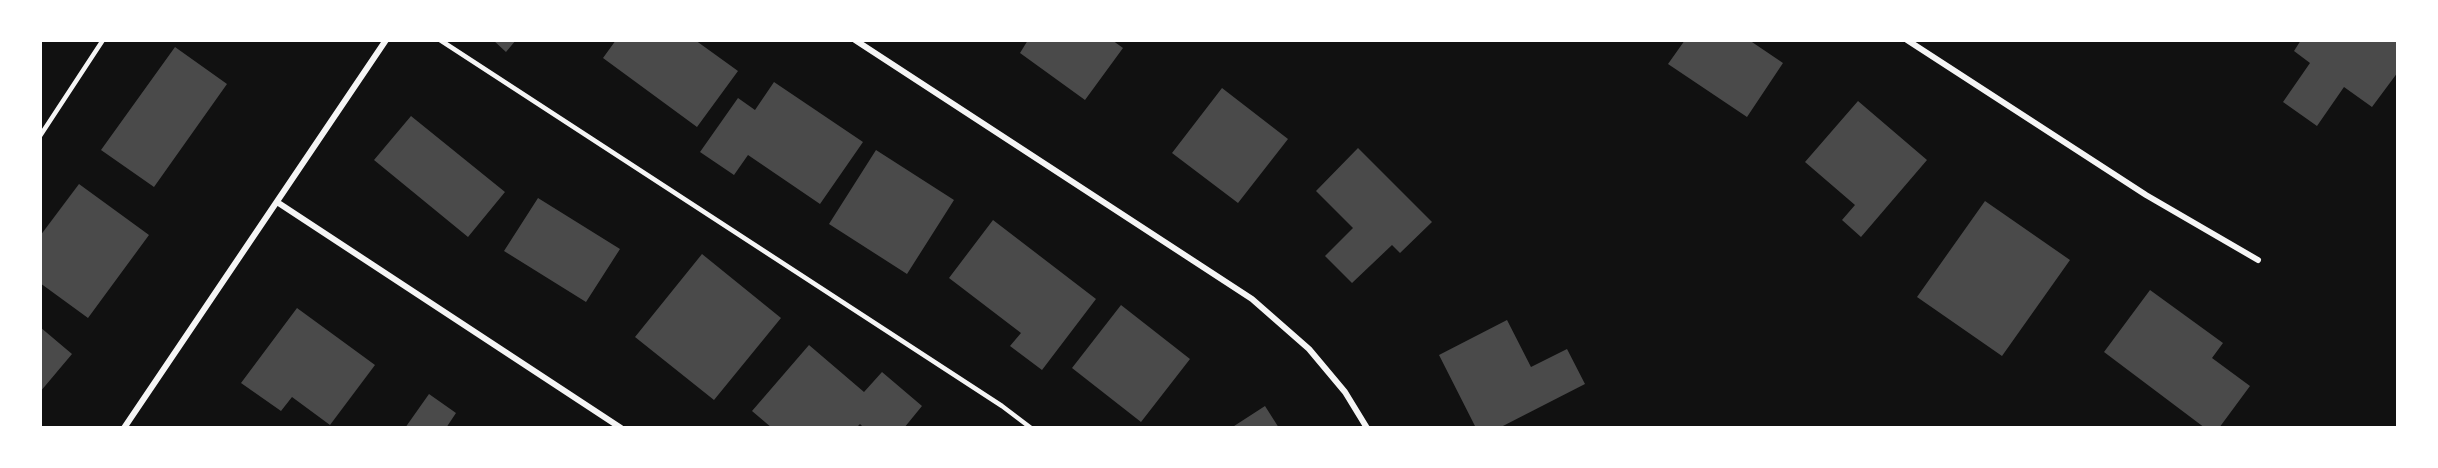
<!DOCTYPE html>
<html>
<head>
<meta charset="utf-8">
<style>
	body { margin:0 }
	#map { position:relative; width:2438px; height:468px; overflow:hidden; background:#111; font-family:Signika,sans-serif }
	canvas { display:block }
	.frame { position:absolute; inset:0; border:42px solid #fff; pointer-events:none }
</style>
</head>
<body>
<div id="map">
<canvas width="2438" height="468"></canvas>
<div class="frame"></div>
</div>
<script>
const context = document.querySelector('canvas').getContext('2d');
context.lineJoin = 'round';
function fillPath(path, color) {
  context.fillStyle = color;
  context.fill(path, 'evenodd');
}
function poly(rows) {
  const path = new Path2D();
  for (const r of rows) {
    path.moveTo(r[0], r[1]);
    for (let i = 2; i < r.length; i += 2) path.lineTo(r[i], r[i + 1]);
  }
  return path;
}
function stroke(path, color, width, dash) {
  context.strokeStyle = color;
  context.lineWidth = width;
  context.lineCap = dash ? 'butt' : 'round';
  context.setLineDash(dash || []);
  context.stroke(path);
}
const building = poly([
	[493,40,516,40,506,52],
	[616,40,695,40,738,71,697,127,603,58],
	[1028,40,1112,40,1123,48,1085,100,1020,53],
	[1685,40,1749,40,1783,63,1747,117,1668,64],
	[2301,40,2398,40,2398,72,2372,107,2344,87,2317,126,2283,102,2310,63,2294,51],
	[175,47,227,84,154,187,101,150],
	[774,82,863,142,820,204,748,155,734,175,700,152,738,98,755,110],
	[1222,88,1288,139,1238,203,1172,153],
	[1858,101,1927,160,1861,237,1842,220,1855,205,1805,162],
	[411,116,505,192,468,237,374,160],
	[1358,148,1432,222,1400,253,1392,245,1352,283,1325,256,1353,228,1316,191],
	[876,150,954,200,907,274,829,224],
	[79,184,149,235,88,318,40,283,40,236],
	[538,198,620,249,586,302,504,251],
	[1985,201,2070,260,2002,356,1917,297],
	[993,220,1096,299,1042,370,1010,346,1021,333,949,278],
	[702,254,781,318,714,400,635,337],
	[2150,290,2223,343,2212,358,2250,386,2219,428,2205,428,2104,352],
	[1121,305,1190,359,1141,422,1072,368],
	[297,308,375,365,330,425,292,397,281,411,241,383],
	[1507,320,1531,367,1567,349,1585,384,1499,428,1476,428,1439,355],
	[40,327,72,354,40,392],
	[809,345,864,392,882,372,922,406,904,428,864,428,860,424,856,428,772,428,752,411],
	[429,394,456,413,446,428,405,428],
	[1265,406,1279,428,1231,428]
]);
const service = poly([
	[440,40,1002,406,1031,428],
	[40,136,103,40]
]);
const minor = poly([
	[855,40,1252,299,1309,349,1345,392,1367,428],
	[1907,40,2146,195,2258,260],
	[277,202,621,428],
	[124,428,386,40]
]);
fillPath(building, '#4a4a4a');
stroke(service, '#f5f5f5', 4.5);
stroke(minor, '#f5f5f5', 6);
</script>
</body>
</html>
